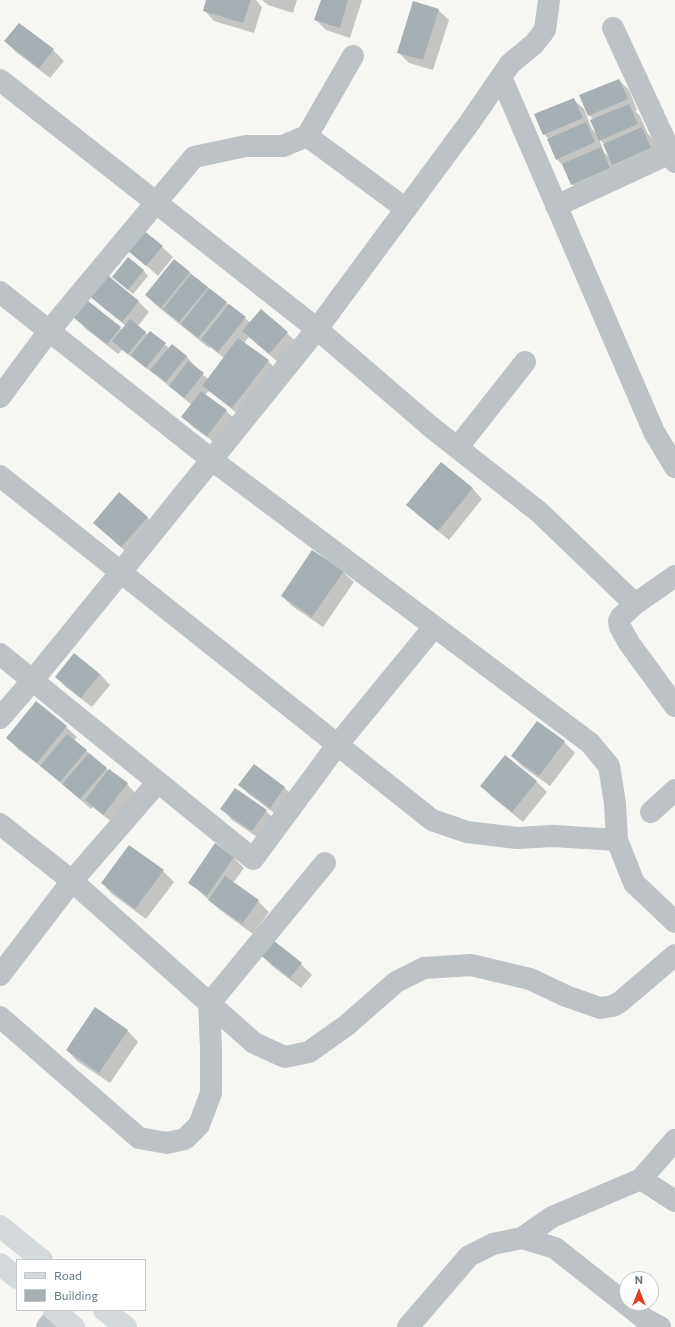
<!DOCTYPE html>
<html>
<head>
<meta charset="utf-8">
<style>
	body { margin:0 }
	#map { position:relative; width:675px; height:1327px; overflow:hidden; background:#f6f6f3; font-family:Commissioner,sans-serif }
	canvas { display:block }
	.legend { position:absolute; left:16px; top:1259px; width:130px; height:52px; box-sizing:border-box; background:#fff; border:1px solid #c1c9cd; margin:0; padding:5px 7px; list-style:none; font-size:12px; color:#657983 }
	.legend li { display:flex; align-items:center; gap:8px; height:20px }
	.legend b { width:20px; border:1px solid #c1c9cd }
	.north { position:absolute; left:619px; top:1271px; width:40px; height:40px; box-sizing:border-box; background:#fff; border:1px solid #c1c9cd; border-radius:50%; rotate:0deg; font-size:11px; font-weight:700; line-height:16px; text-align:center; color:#657983 }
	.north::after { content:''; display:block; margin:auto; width:14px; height:18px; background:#e14028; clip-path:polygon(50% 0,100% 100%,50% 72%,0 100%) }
</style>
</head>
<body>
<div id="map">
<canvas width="675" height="1327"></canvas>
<ul class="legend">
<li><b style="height:5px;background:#d4d9dc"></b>Road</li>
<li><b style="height:11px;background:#a6b0b4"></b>Building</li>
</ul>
<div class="north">N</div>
</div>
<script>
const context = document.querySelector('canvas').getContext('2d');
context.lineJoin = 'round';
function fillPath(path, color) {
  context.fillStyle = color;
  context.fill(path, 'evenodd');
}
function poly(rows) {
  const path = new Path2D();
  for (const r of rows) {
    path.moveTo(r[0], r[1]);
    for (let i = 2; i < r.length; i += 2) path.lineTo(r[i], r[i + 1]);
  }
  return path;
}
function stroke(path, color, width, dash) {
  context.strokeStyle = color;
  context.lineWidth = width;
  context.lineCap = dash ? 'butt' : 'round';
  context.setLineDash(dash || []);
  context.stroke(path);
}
const shadow = poly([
	[207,0,256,0,262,7,254,33,214,21,204,10],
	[262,0,297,0,293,13,268,5],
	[322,0,362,0,350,38,326,30,316,20],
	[438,10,449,20,433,70,409,63,398,52],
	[19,24,53,50,64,61,50,78,16,52,5,41],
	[619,80,629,90,637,110,635,111,640,116,648,134,653,139,661,158,623,175,614,166,620,179,582,195,572,184,563,166,557,159,549,139,544,134,573,99,584,109,592,129,597,135,594,120,589,115],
	[599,139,605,145,610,158,604,152],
	[162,247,173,257,158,276,129,250],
	[143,270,148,276,133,294,119,282],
	[189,272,251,323,261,311,298,343,280,364,249,337,244,343,268,361,278,371,243,418,209,391,205,395,226,411,237,421,218,445,193,427,183,417,192,405,158,377,122,350,118,354,86,329,76,318,120,328,122,330,126,326,100,305,89,295,105,275,139,302,149,312,138,326,148,335,150,333,169,348,172,345,187,357,197,368,196,369,208,379,224,358,210,347,209,348,157,306,146,295],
	[472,488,482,499,449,540,418,515,408,505],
	[147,517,157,528,132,557,94,523],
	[343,572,354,582,323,627,292,606,282,596],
	[100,674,110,685,92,707,67,688,56,677],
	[66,727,77,737,74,740,109,771,127,784,137,795,114,824,93,807,91,809,48,772,18,749,8,738],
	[564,742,575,753,550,786,523,767,512,756],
	[505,757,537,782,547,792,523,822,492,797,481,786],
	[254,765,285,788,295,799,281,818,250,795,239,785],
	[236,790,266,811,277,822,263,841,232,820,222,809],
	[215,845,234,858,244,868,233,883,258,901,269,912,253,934,220,910,189,882],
	[130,846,163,871,174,882,146,919,112,894,102,883],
	[273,941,301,964,312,975,301,988,272,966,262,955],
	[95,1009,128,1031,138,1042,110,1083,77,1061,67,1050]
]);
const building = poly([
	[206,0,251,0,243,23,203,11],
	[321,0,348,0,340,28,314,20],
	[413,1,439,9,423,60,397,53],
	[19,23,54,49,39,68,4,41],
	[619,79,628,99,588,116,579,95],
	[574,98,583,118,543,135,534,114],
	[629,104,638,124,599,141,590,120],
	[586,122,595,142,556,160,547,139],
	[642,127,651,148,612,165,603,144],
	[601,147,610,168,571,185,562,164],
	[143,230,163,246,146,266,127,250],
	[128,257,144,270,128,290,112,277],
	[174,259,190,272,161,308,145,295],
	[105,273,139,301,122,322,88,295],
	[191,274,208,287,179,322,163,309],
	[209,288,227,302,198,338,181,324],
	[88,301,121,327,107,344,74,318],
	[229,304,246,317,218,352,201,339],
	[261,309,288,332,269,354,242,331],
	[130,319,146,332,128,354,112,341],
	[150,331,166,343,146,368,131,355],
	[238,338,269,360,232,408,202,386],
	[172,344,187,356,166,382,150,370],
	[188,361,204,373,184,398,169,386],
	[201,391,227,410,207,436,181,417],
	[441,462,473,488,438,531,406,505],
	[119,492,148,517,121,547,93,523],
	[312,550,344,571,312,617,281,596],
	[74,653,100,674,81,698,55,677],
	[36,701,67,726,37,763,6,738],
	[537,721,565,741,539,776,511,756],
	[67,734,87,750,60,782,40,766],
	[89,753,107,768,80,799,62,784],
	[505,755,537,781,512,812,480,786],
	[254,764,285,787,270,808,238,785],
	[109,769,128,783,103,815,85,800],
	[235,788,267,810,252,831,220,809],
	[215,843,234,857,207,896,188,883],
	[129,845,164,870,135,909,101,883],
	[225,876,259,900,242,924,208,900],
	[273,940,302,963,290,978,260,955],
	[95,1007,128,1030,99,1073,66,1050]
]);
const minor = poly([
	[613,28,675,162],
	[501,77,654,432,675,467],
	[0,80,317,329,431,427,539,512,635,604],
	[307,136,406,209],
	[556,206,675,151],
	[0,292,212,460,590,743,609,766,615,803,617,840,634,883,675,922],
	[0,397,49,331,194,157,246,146,283,146,307,136,353,56],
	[458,447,525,362],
	[0,476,432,820,467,832,517,838,553,836,617,840],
	[675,576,635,604,621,617,619,621,620,627,629,643,675,706],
	[0,654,253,859,338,744,434,627],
	[0,718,33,680,121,572,317,329,470,122,510,64,534,44,545,30,549,0],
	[651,812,675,790],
	[0,824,72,881,254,1043,285,1057,309,1052,347,1025,396,982,424,968,471,965,530,979,566,996,600,1008,613,1006,620,1002,675,955],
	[0,975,72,881,158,782],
	[0,1017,139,1138,167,1143,185,1139,199,1125,211,1093,211,1047,209,1004,325,863],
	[641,1179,675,1201],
	[522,1238,552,1217,641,1179,675,1140],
	[47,1327,58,1314],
	[408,1327,469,1256,493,1244,522,1238,555,1248,645,1319,660,1327]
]);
const secondary = poly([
	[0,1226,42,1260],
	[0,1264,17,1278],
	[54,1310,74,1327],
	[104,1310,126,1327]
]);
fillPath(shadow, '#0003');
fillPath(building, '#a6b0b4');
stroke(minor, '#bcc2c5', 22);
stroke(secondary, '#d4d9dc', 22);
</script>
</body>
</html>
